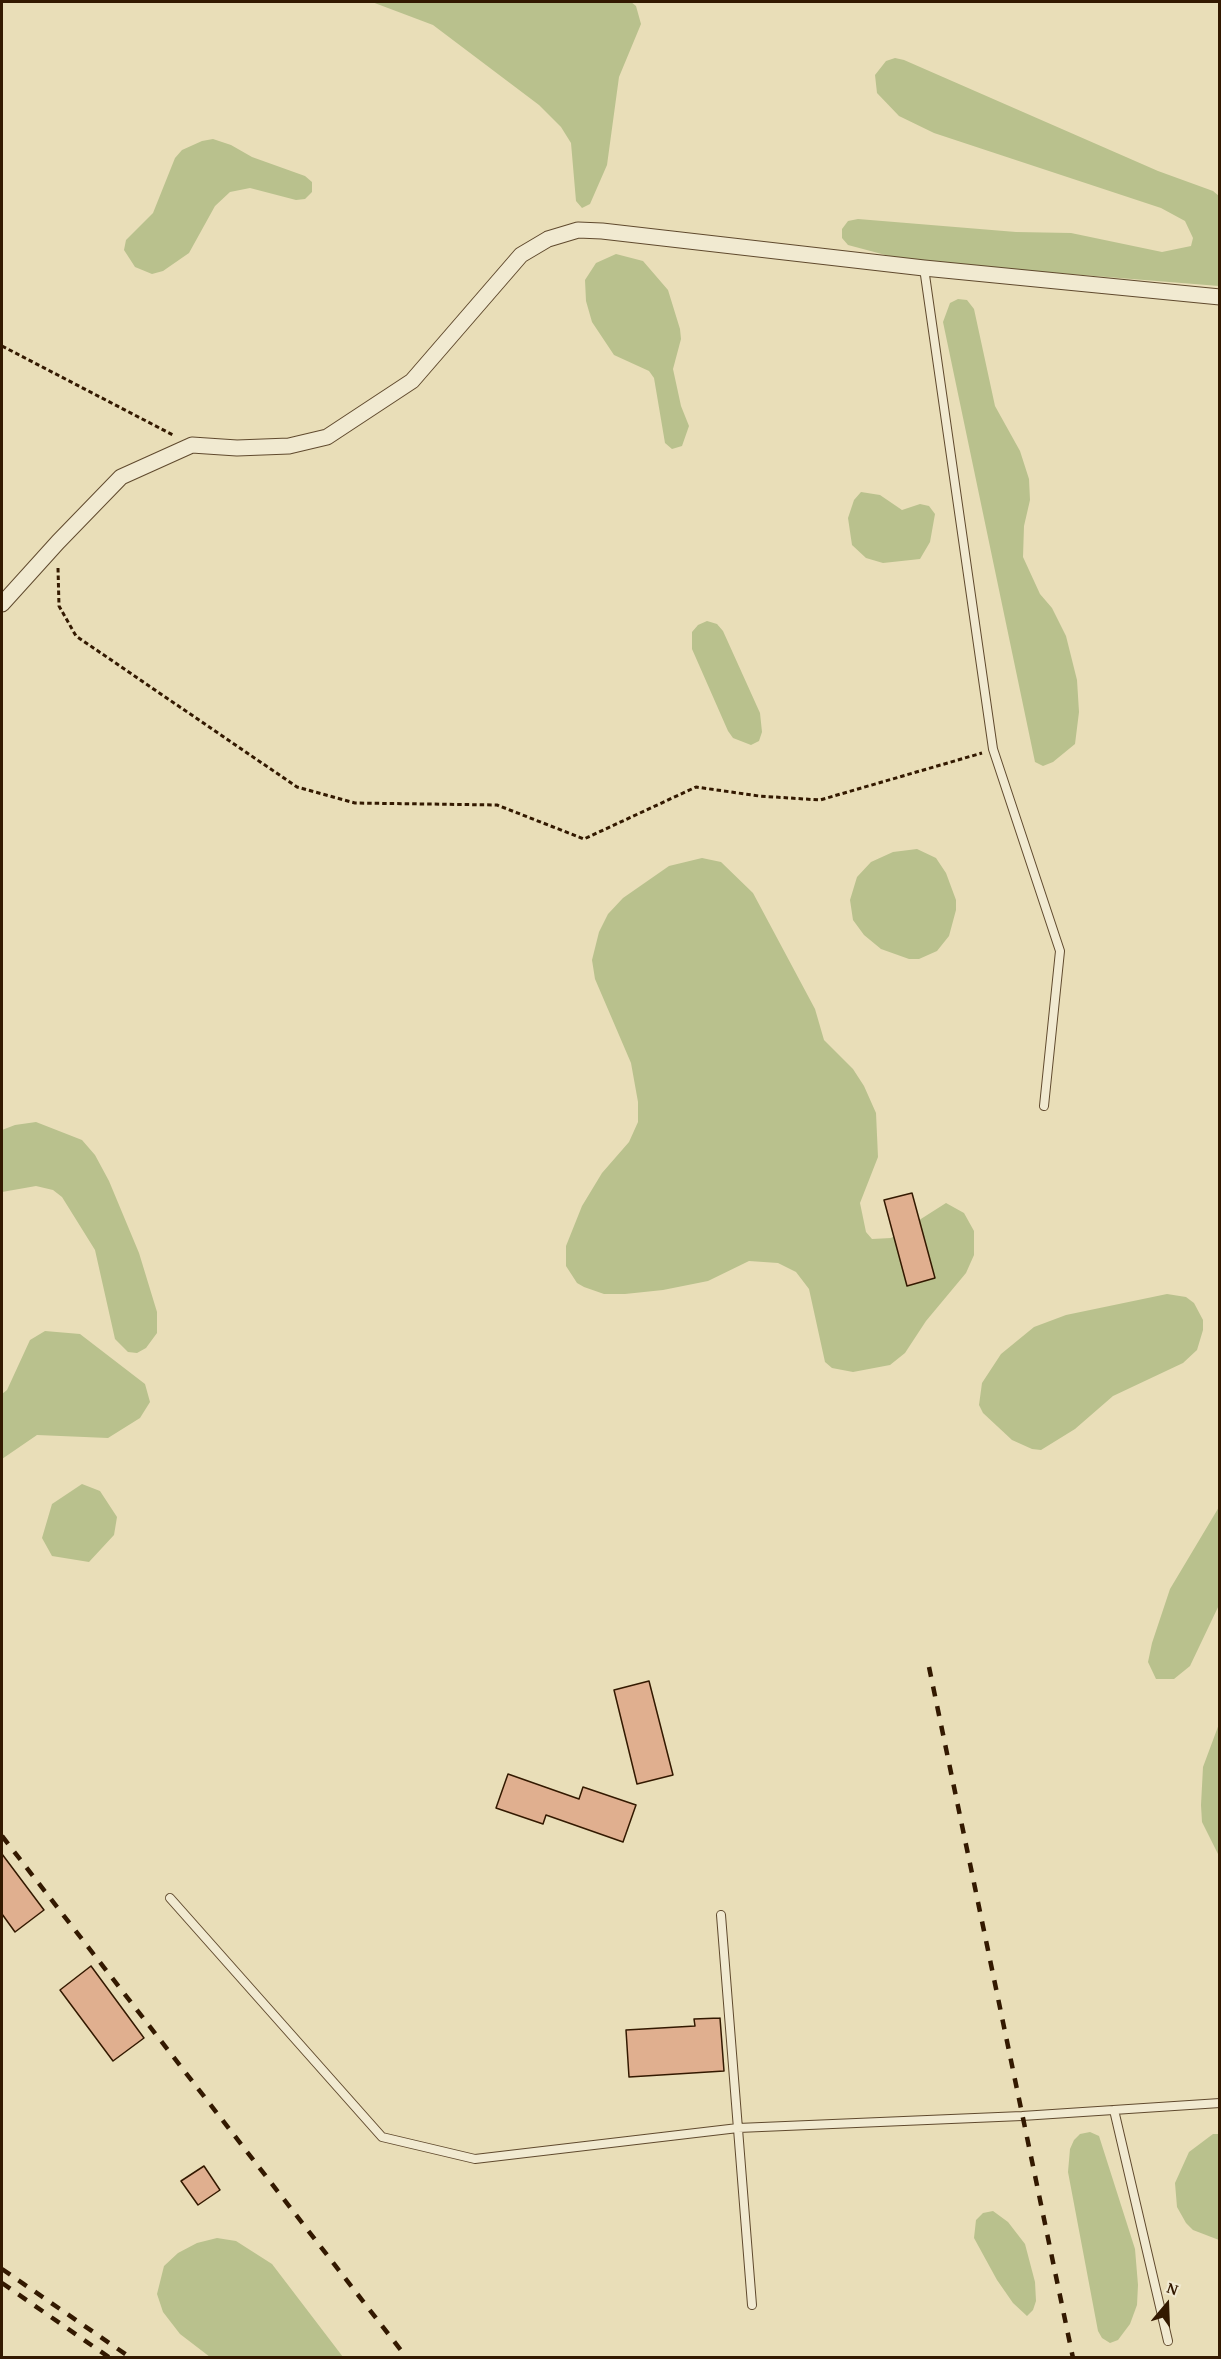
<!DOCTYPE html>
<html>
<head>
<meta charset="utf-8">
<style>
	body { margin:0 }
	#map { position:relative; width:1221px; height:2359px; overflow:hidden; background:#e9deb8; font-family:"Gentium Book Plus",serif }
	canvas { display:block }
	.frame { position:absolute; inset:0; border:3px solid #331900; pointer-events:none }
	.north { position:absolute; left:1137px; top:2275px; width:60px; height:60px; -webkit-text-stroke:4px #f1ead1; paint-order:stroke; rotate:19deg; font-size:16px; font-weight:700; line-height:24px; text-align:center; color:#331900 }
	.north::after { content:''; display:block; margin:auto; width:21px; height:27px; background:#331900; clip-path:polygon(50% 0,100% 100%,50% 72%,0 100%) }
</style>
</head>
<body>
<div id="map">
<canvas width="1221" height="2359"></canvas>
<div class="frame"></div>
<div class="north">N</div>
</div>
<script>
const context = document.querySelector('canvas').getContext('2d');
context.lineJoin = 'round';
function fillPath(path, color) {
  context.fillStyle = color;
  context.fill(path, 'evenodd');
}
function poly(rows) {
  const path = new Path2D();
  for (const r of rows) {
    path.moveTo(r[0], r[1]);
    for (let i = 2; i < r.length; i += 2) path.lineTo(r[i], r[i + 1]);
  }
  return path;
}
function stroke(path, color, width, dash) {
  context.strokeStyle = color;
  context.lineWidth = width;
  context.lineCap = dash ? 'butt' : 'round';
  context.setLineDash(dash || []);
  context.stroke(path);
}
const green = poly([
	[372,2,631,2,636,6,641,24,619,77,607,165,590,204,582,208,576,201,571,143,561,127,539,105,433,25],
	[895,58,904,60,1158,171,1213,191,1219,196,1219,286,908,261,848,245,842,238,842,229,848,221,858,219,1016,232,1071,233,1162,252,1191,246,1193,238,1185,221,1161,208,934,133,899,116,877,93,875,75,886,61],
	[213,139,231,145,252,157,305,176,312,182,312,192,305,199,296,200,250,188,230,192,215,206,189,253,163,271,152,274,135,267,124,250,126,240,153,213,175,158,182,150,202,141],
	[616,254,643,261,668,290,680,329,681,339,673,369,681,406,689,426,682,446,672,449,665,443,654,378,649,371,614,355,592,322,586,301,585,280,596,263],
	[958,299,967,300,974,309,995,406,1020,451,1029,479,1030,500,1024,526,1023,557,1040,594,1052,608,1066,636,1077,680,1079,712,1075,744,1053,762,1043,766,1035,762,943,322,950,303],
	[861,492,880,495,902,510,920,504,929,506,935,514,930,542,920,559,883,563,866,558,852,545,848,518,854,500],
	[707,621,717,624,723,631,760,713,762,732,759,741,751,745,733,738,728,731,692,649,692,632,698,625],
	[917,849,936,858,946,873,956,900,956,910,949,936,937,951,919,959,909,959,881,949,864,935,853,920,850,900,857,877,871,862,893,852],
	[702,858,721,862,753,893,815,1009,824,1040,853,1069,864,1086,876,1113,878,1157,860,1203,866,1232,872,1239,891,1238,946,1203,964,1213,974,1231,974,1255,966,1273,926,1321,905,1353,890,1365,853,1372,832,1368,825,1362,809,1289,796,1272,778,1263,749,1261,708,1281,663,1290,625,1294,604,1294,584,1287,577,1283,566,1266,566,1246,582,1206,602,1173,629,1142,638,1122,638,1102,631,1063,595,979,592,960,599,932,608,914,623,898,669,866],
	[36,1122,82,1140,95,1155,109,1181,139,1253,157,1312,157,1333,146,1348,137,1353,128,1352,115,1339,95,1250,62,1197,53,1190,36,1186,2,1192,2,1130,15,1125],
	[1167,1294,1186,1297,1194,1303,1203,1320,1203,1330,1197,1350,1183,1363,1113,1396,1075,1429,1041,1450,1032,1449,1012,1440,983,1413,979,1405,982,1383,1001,1354,1034,1327,1066,1315],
	[45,1331,80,1334,145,1384,150,1402,140,1418,108,1438,37,1435,2,1459,2,1394,7,1390,30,1340],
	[82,1484,100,1491,117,1517,114,1535,89,1562,52,1556,42,1538,52,1504],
	[1219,1507,1219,1605,1190,1666,1174,1679,1156,1679,1148,1662,1152,1643,1170,1589],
	[1219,1724,1219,1856,1202,1822,1201,1805,1203,1767],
	[1090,2132,1099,2136,1135,2249,1138,2285,1137,2305,1130,2324,1118,2340,1110,2343,1102,2338,1098,2331,1068,2172,1070,2149,1074,2140,1080,2134],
	[1213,2134,1219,2134,1219,2240,1193,2230,1186,2223,1177,2207,1175,2183,1189,2152],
	[993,2211,1008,2222,1025,2244,1035,2282,1036,2301,1033,2310,1027,2316,1013,2303,997,2280,974,2238,976,2220,983,2213],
	[217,2238,236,2241,272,2264,343,2357,210,2357,180,2334,163,2312,157,2294,164,2266,178,2253,197,2243]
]);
const building = poly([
	[912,1193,935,1278,907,1286,884,1200,912,1193],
	[649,1681,673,1775,637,1784,614,1690,649,1681],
	[508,1774,579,1799,583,1787,636,1805,623,1842,546,1815,543,1824,496,1808,508,1774],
	[2,1854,44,1910,15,1932,2,1914,2,1854],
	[91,1966,144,2038,113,2061,60,1990,91,1966],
	[720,2018,724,2071,629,2077,626,2030,695,2026,694,2019,720,2018],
	[204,2166,220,2190,198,2205,181,2181,204,2166]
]);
const path = poly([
	[2,346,173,435],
	[58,568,59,606,76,636,297,787,355,803,497,805,584,839,696,787,759,796,820,800,982,753]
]);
const lane = poly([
	[924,268,993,749,1060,951,1044,1106],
	[170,1898,382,2137,475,2159,738,2128,1022,2116,1220,2103],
	[721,1915,752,2305],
	[1114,2110,1168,2341]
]);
const street = poly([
	[2,604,58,542,121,477,192,445,237,448,289,446,327,437,412,381,521,255,548,239,578,230,602,231,924,268,1220,297]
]);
const rail = poly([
	[929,1667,1073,2358],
	[2,1836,407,2358],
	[2,2269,131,2358],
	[2,2283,110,2358]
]);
fillPath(green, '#b9c18d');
fillPath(building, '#e0af8f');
stroke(building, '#331900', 1.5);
stroke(lane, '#604a2e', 10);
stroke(street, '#604a2e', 17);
stroke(path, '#331900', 3, [4.5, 3]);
stroke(lane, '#f1ead1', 8);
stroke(street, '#f1ead1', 15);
stroke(rail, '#331900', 4.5, [10, 10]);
</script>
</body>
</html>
